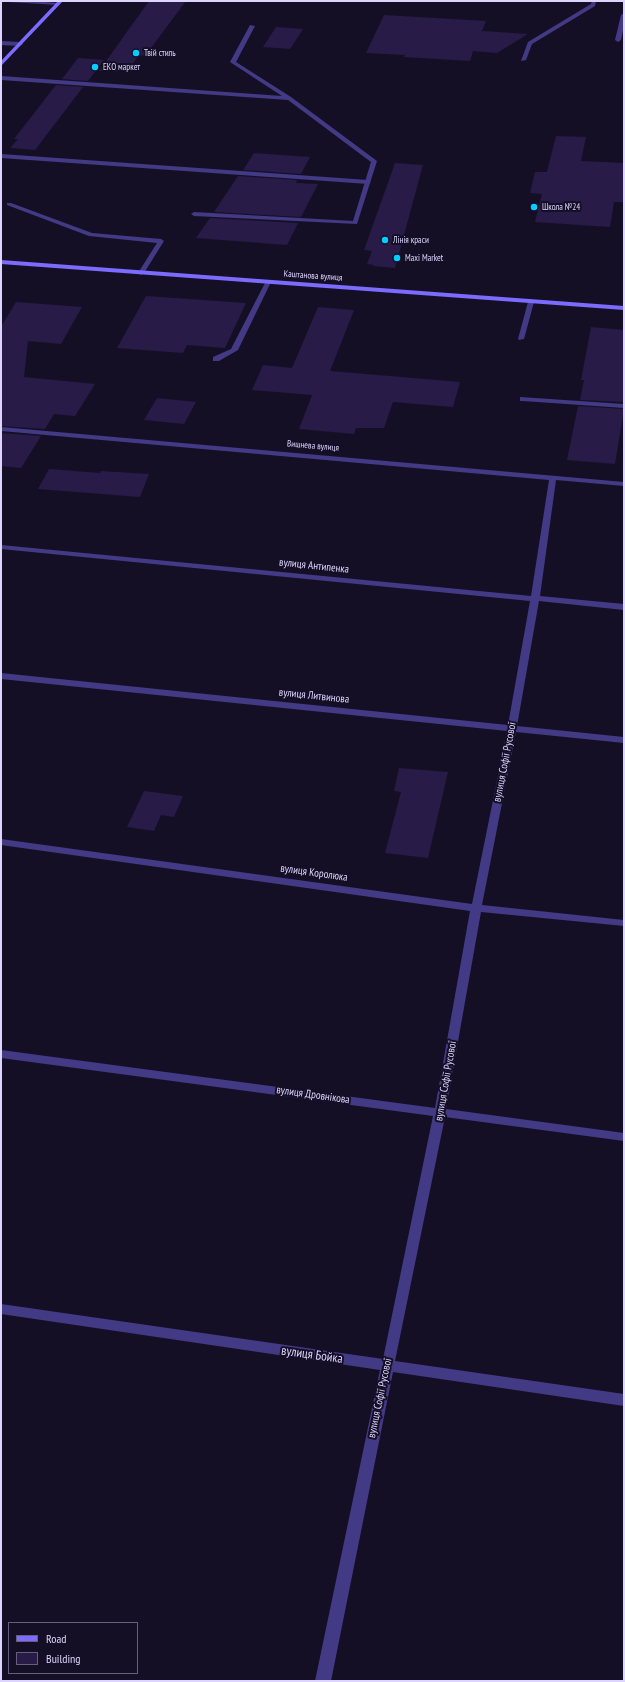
<!DOCTYPE html>
<html>
<head>
<meta charset="utf-8">
<style>
	body { margin:0 }
	#map { position:relative; width:625px; height:1682px; overflow:hidden; background:#150f26; font-family:"PT Sans Narrow",sans-serif }
	canvas { display:block }
	.frame { position:absolute; inset:0; border:2px solid #ddd4ff; pointer-events:none }
	.legend { position:absolute; left:8px; top:1622px; width:130px; height:52px; box-sizing:border-box; background:#150f26; border:1px solid #655e7d; margin:0; padding:5px 7px; list-style:none; font-size:12px; color:#ddd4ff }
	.legend li { display:flex; align-items:center; gap:8px; height:20px }
	.legend b { width:20px; border:1px solid #655e7d }
</style>
</head>
<body>
<div id="map">
<canvas width="625" height="1682"></canvas>
<div class="frame"></div>
<ul class="legend">
<li><b style="height:5px;background:#7c6bff"></b>Road</li>
<li><b style="height:11px;background:#281b47"></b>Building</li>
</ul>
</div>
<script>
const context = document.querySelector('canvas').getContext('2d');
context.lineJoin = 'round';
function fillPath(path, color) {
  context.fillStyle = color;
  context.fill(path, 'evenodd');
}
function poly(rows) {
  const path = new Path2D();
  for (const r of rows) {
    path.moveTo(r[0], r[1]);
    for (let i = 2; i < r.length; i += 2) path.lineTo(r[i], r[i + 1]);
  }
  return path;
}
function stroke(path, color, width, dash) {
  context.strokeStyle = color;
  context.lineWidth = width;
  context.lineCap = dash ? 'butt' : 'round';
  context.setLineDash(dash || []);
  context.stroke(path);
}
function drawText(font, color, halo, rows, align = 'center') {
  context.font = font + ' "PT Sans Narrow",sans-serif';
  context.lineWidth = 4;
  context.setLineDash([]);
  context.textBaseline = 'middle';
  context.strokeStyle = halo;
  context.fillStyle = color;
  for (const [text, x, y, turn = 0] of rows) {
    context.save();
    context.translate(x, y);
    context.rotate((+turn || 0) * Math.PI / 180);
    context.textAlign = isNaN(turn) ? turn : align;
    if (halo) context.strokeText(text, 0, 0);
    context.fillText(text, 0, 0);
    context.restore();
  }
}
const building = poly([
	[149,1,186,1,145,56,139,55,127,72,99,71],
	[384,15,486,21,482,31,528,34,497,53,473,51,470,61,404,57,405,55,366,53],
	[276,27,303,29,290,49,263,47],
	[78,58,104,60,88,81,62,79],
	[56,85,83,87,35,150,10,148,18,139,14,139],
	[556,136,586,137,581,161,624,163,624,202,614,202,610,227,535,222,542,194,530,193,535,172,547,172],
	[254,153,310,157,301,174,243,170],
	[395,163,423,165,395,268,373,266,374,265,367,264,372,251,364,250],
	[238,176,297,180,296,183,318,184,301,217,214,212],
	[210,218,298,223,287,245,196,238],
	[146,296,246,303,225,348,187,345,183,353,117,348],
	[16,302,82,307,61,344,28,341,24,377,95,384,75,416,54,414,45,429,1,426,1,327],
	[318,307,354,310,330,371,460,382,453,407,393,402,384,428,356,428,354,434,299,429,312,395,252,390,263,365,292,368],
	[591,327,624,330,624,402,580,400,584,380,581,380],
	[157,398,196,402,184,424,144,420],
	[578,406,624,409,615,464,567,460],
	[1,433,41,436,21,468,1,466],
	[49,469,100,473,101,471,149,474,140,497,38,489],
	[399,768,448,772,428,858,385,853,401,792,394,791],
	[144,791,183,796,174,817,161,815,154,831,127,827]
]);
const lane = poly([
	[592,1,596,1,595,6,532,44,526,60,521,61,528,42,591,4,592,1],
	[624,13,624,26,621,40,618,42,615,40,621,15,624,13],
	[250,25,255,26,236,62,291,97,377,161,357,224,194,216,191,214,194,212,353,221,371,162,288,100,1,80,1,76,282,96,230,62,250,25],
	[7,203,11,203,92,233,161,239,164,241,144,273,141,275,138,273,157,243,89,236,7,205,7,203],
	[266,281,271,282,238,350,219,361,213,361,213,357,231,349,266,281],
	[531,300,534,302,524,339,519,340,518,339,528,302,531,300],
	[520,397,624,404,624,408,523,401,520,401,520,397]
]);
const street = poly([
	[7,1,33,1,58,3,60,4,58,5,9,2,7,1],
	[1,41,20,42,23,44,20,46,1,45,1,41],
	[1,154,368,180,371,182,368,184,1,158,1,154],
	[1,427,624,482,624,486,556,480,540,596,624,604,624,610,539,601,517,726,624,737,624,743,516,732,482,905,624,920,624,926,481,912,446,1109,624,1133,624,1141,445,1117,395,1361,624,1394,624,1406,393,1372,331,1681,315,1681,380,1370,1,1314,1,1304,383,1359,433,1116,1,1058,1,1050,435,1108,470,911,1,845,1,839,472,904,507,731,1,679,1,673,508,725,530,601,1,549,1,545,531,596,549,480,1,431,1,427]
]);
const secondary = poly([
	[58,1,63,1,1,66,1,61,58,1],
	[1,260,624,306,624,310,1,264,1,260]
]);
const markers = [
	[136,53,4,"#00cfff"],
	[95,67,4,"#00cfff"],
	[534,207,4,"#00cfff"],
	[385,240,4,"#00cfff"],
	[397,258,4,"#00cfff"]
];
const farPoinames = [
	["Твій стиль",144,53],
	["ЕКО маркет",103,67],
	["Школа №24",542,207],
	["Лінія краси",393,240],
	["Maxi Market",405,258]
];
const farStreetnames = [
	["Каштанова вулиця",313,276,4],
	["Вишнева вулиця",313,446,5]
];
const streetNames = [
	["вулиця Антипенка",314,566,6],
	["вулиця Литвинова",314,696,6],
	["вулиця Софії Русової",505,762,-79],
	["вулиця Королюка",314,873,8],
	["вулиця Софії Русової",446,1081,-80],
	["вулиця Дровнікова",313,1095,8],
	["вулиця Софії Русової",380,1398,-78]
];
const nearStreetnames = [
	["вулиця Бойка",312,1355,8]
];
fillPath(building, '#281b47');
fillPath(lane, '#433a85');
fillPath(street, '#433a85');
fillPath(secondary, '#7c6bff');
for (const [x, y, r, color] of markers) {
  const dot = new Path2D();
  dot.arc(x, y, r, 0, 2 * Math.PI);
  context.fillStyle = color;
  context.fill(dot);
  stroke(dot, '#150f26', 1.5);
}
drawText('9px', '#ddd4ff', '#150f26', farPoinames, 'left');
drawText('9px', '#ddd4ff', '#150f26', farStreetnames);
drawText('11px', '#ddd4ff', '#150f26', streetNames);
drawText('13px', '#ddd4ff', '#150f26', nearStreetnames);
</script>
</body>
</html>
